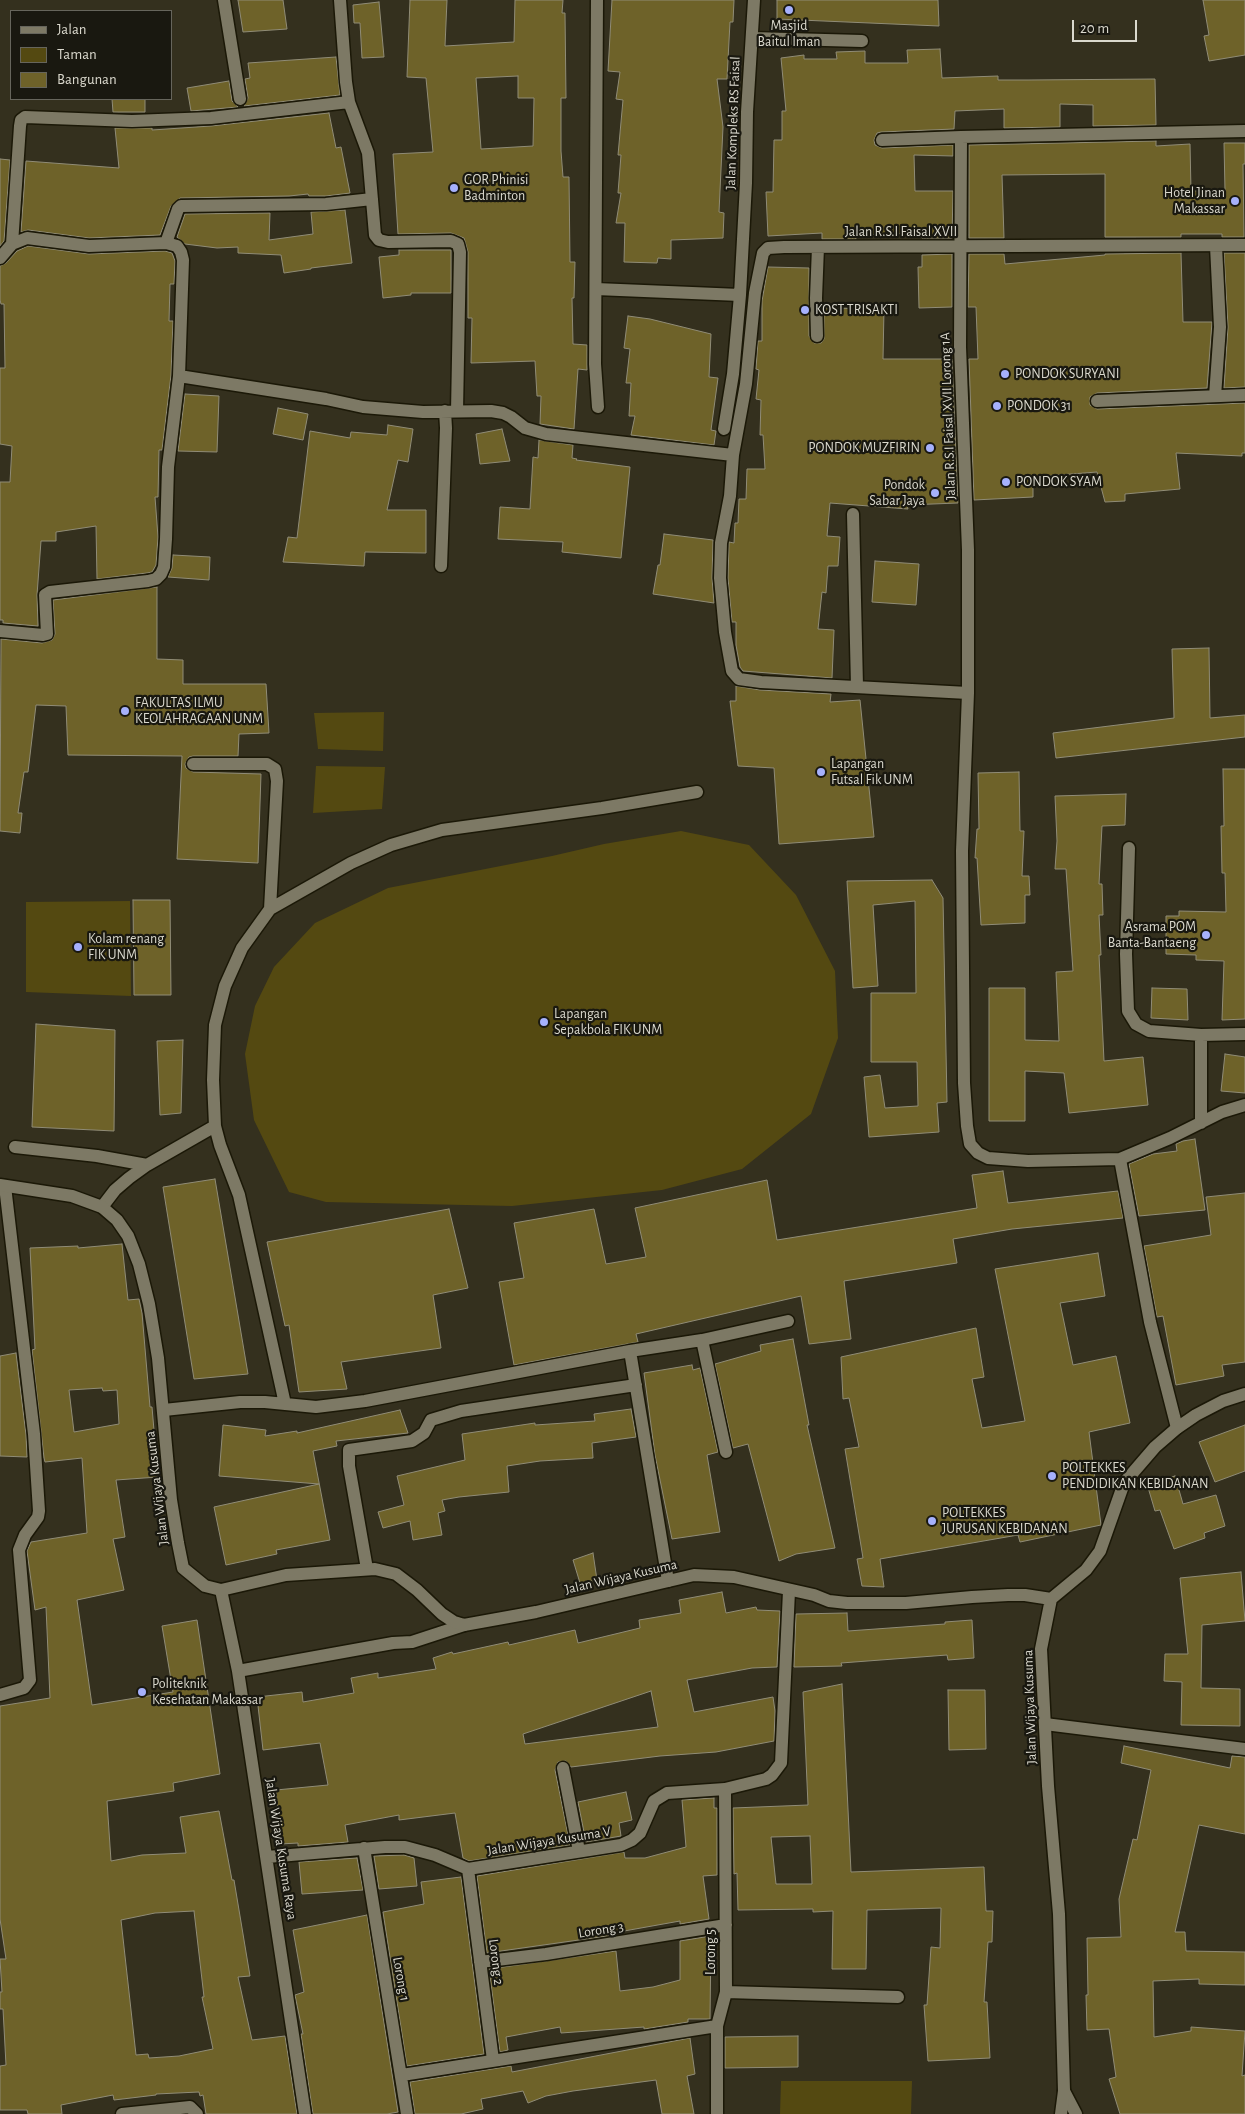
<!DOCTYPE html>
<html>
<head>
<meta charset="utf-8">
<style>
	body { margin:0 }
	#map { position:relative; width:1245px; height:2114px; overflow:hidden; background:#34301e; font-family:"Alegreya Sans",sans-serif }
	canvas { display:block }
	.legend { position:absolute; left:10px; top:10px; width:162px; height:90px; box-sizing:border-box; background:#191810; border:1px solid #66655c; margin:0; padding:6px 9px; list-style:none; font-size:15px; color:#dad8cd }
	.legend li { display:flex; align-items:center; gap:10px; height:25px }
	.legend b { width:25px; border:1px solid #66655c }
	.scale { position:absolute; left:1072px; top:20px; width:65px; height:22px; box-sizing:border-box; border:2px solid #dad8cd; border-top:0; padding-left:6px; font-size:15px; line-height:18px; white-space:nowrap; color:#dad8cd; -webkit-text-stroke:4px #191810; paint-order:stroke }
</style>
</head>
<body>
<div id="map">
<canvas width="1245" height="2114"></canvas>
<ul class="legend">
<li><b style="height:6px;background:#7d7965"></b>Jalan</li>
<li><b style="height:14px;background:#544911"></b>Taman</li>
<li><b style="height:14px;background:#6e6229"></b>Bangunan</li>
</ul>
<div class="scale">20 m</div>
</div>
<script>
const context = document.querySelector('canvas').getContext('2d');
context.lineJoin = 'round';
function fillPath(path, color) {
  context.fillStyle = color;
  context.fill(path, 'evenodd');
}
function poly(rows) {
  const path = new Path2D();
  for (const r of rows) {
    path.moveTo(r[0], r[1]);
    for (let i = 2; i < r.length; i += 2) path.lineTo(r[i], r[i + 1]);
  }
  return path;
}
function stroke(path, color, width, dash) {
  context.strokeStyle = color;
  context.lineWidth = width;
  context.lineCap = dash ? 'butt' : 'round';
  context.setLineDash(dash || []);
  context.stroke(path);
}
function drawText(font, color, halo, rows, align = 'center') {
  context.font = font + ' "Alegreya Sans",sans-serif';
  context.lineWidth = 4.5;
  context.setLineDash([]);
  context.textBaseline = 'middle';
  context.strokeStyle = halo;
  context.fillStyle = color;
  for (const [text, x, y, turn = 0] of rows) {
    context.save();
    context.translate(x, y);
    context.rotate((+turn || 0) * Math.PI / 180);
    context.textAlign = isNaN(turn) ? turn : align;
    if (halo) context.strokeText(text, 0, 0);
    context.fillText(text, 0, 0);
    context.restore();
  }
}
const green = poly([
	[384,712,383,751,318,749,314,713],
	[316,766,385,767,382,809,313,813],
	[681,831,749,845,796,895,835,971,838,1038,811,1114,742,1169,662,1190,512,1206,326,1202,289,1192,254,1120,245,1054,255,1006,274,967,315,923,388,888,552,856,604,844],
	[130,901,131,996,26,992,26,902],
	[781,2081,912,2081,911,2114,780,2114]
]);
const building = poly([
	[238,0,283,0,287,29,243,32,238,0],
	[410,0,447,0,445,46,514,42,515,0,563,0,562,13,565,13,566,98,561,98,561,151,563,177,569,177,570,262,575,262,574,298,572,298,573,344,587,345,587,370,578,369,574,429,540,424,541,396,537,396,535,361,471,363,472,318,468,318,468,252,464,238,451,233,398,234,393,154,433,152,426,78,407,77,410,0],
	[518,76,518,98,534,98,533,146,481,149,476,78,518,76],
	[612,0,734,0,733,22,730,22,727,79,717,79,723,127,719,212,724,213,723,238,671,240,671,259,658,258,657,263,624,262,625,223,616,223,621,193,618,193,621,155,618,155,623,100,616,99,620,72,608,71,612,0],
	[777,0,938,0,939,26,777,19,777,0],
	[1203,0,1245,0,1245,55,1209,61,1204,36,1209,35,1203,0],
	[379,2,384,57,362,58,360,23,354,23,353,5,379,2],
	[940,49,942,78,998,76,998,80,1028,80,1155,79,1156,125,1093,126,1093,105,1060,104,1060,127,1004,128,1004,109,955,111,954,129,881,132,877,133,874,140,875,145,882,148,953,145,953,156,914,155,915,191,953,191,952,238,922,238,922,233,856,235,856,239,822,239,822,233,768,236,766,192,773,192,774,140,782,140,782,111,786,111,781,58,804,55,804,59,837,59,836,52,865,51,865,63,908,63,907,50,940,49],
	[336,57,340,95,244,106,248,98,245,79,250,78,248,63,336,57],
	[229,81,232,101,238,107,191,111,187,88,229,81],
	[112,99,145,99,145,112,113,112,112,99],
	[329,113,336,148,341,147,350,193,326,196,309,196,308,194,289,196,180,198,171,206,160,235,89,238,28,230,21,232,26,161,119,168,115,128,152,128,152,130,211,126,329,113],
	[1156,141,1156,146,1190,144,1191,191,1225,191,1224,143,1245,143,1245,164,1243,164,1244,237,1222,237,1222,234,1181,234,1181,237,1105,237,1105,174,1002,175,1004,238,969,238,969,145,1156,141],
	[0,159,10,160,4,241,0,246,0,159],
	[345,210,352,263,311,268,311,269,284,273,281,255,238,253,238,247,217,248,185,244,177,237,185,214,270,213,269,240,313,234,311,212,345,210],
	[28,246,89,254,165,251,172,253,175,261,174,284,170,284,169,321,173,321,171,375,162,450,159,450,158,497,155,497,158,537,156,565,152,572,147,573,97,579,96,526,56,532,56,541,41,541,37,595,38,626,3,623,3,620,0,620,0,482,10,482,12,446,0,444,0,368,5,368,4,304,1,304,0,300,0,266,6,263,17,251,28,246],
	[399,250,451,250,451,293,411,293,411,295,383,298,379,257,399,255,399,250],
	[1181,253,1183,322,1212,322,1207,388,1097,393,1090,397,1090,405,1097,409,1245,403,1245,453,1242,453,1242,456,1176,453,1180,489,1125,494,1125,501,1105,502,1097,472,1033,477,1033,497,974,500,969,359,978,359,976,307,968,307,969,254,1004,254,1005,264,1105,255,1105,254,1181,253],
	[1224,253,1245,253,1245,387,1224,388,1228,327,1224,253],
	[952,254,952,307,919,308,918,267,922,267,922,255,952,254],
	[768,267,809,268,809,336,814,343,821,343,824,339,824,308,884,309,883,359,952,359,958,503,907,505,908,509,830,503,827,536,840,537,838,566,828,566,826,593,822,592,818,629,834,630,832,678,743,671,740,667,736,645,736,622,732,622,728,578,729,544,729,542,734,543,735,523,738,523,739,499,746,499,747,469,765,469,763,435,760,435,761,400,756,399,759,370,756,369,758,341,762,341,762,301,768,267],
	[628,316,650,319,711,334,709,377,718,378,711,430,716,431,714,445,631,435,635,416,629,416,631,383,626,383,630,349,624,348,628,316],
	[185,394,219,396,217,452,178,451,185,394],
	[278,408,308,414,303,440,273,434,278,408],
	[388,425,413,429,408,462,398,460,387,510,426,510,426,553,365,552,364,566,283,562,288,537,297,538,310,431,350,438,351,432,387,435,388,425],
	[502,429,510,461,480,464,476,434,502,429],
	[539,440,573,445,572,458,577,459,576,460,630,467,621,558,562,552,563,542,498,539,500,507,530,509,533,457,538,458,539,440],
	[664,534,713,540,712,578,714,603,653,594,658,565,660,565,664,534],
	[173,555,210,557,209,580,168,577,172,568,173,555],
	[875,561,919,564,916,605,872,602,875,561],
	[157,587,157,659,183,660,183,684,266,684,269,733,239,734,238,756,193,756,189,757,185,764,186,768,193,772,261,774,258,863,177,859,182,756,68,755,66,706,36,705,28,772,24,772,18,813,22,813,20,833,0,831,1,639,42,643,52,640,55,634,53,600,157,587],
	[1209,648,1210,718,1245,715,1245,737,1056,758,1053,733,1174,718,1172,649,1209,648],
	[736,686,760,690,831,694,830,702,860,700,874,837,779,844,774,768,738,766,730,701,736,701,736,686],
	[1223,769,1245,769,1245,1019,1222,1020,1224,961,1196,960,1196,955,1166,954,1166,916,1179,916,1179,911,1226,912,1225,873,1222,873,1221,826,1224,826,1223,769],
	[1019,772,1020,831,1024,831,1022,876,1029,876,1030,895,1025,895,1025,923,981,925,977,858,975,858,977,829,979,829,978,773,1019,772],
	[1126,794,1125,825,1102,826,1099,884,1102,884,1103,915,1099,915,1101,955,1099,955,1104,1061,1143,1057,1148,1105,1069,1113,1064,1073,1025,1071,1025,1121,989,1121,989,988,1025,988,1025,1040,1059,1041,1056,972,1073,971,1066,869,1055,869,1057,841,1055,796,1126,794],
	[932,880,943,898,947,1102,937,1103,939,1132,869,1137,864,1077,880,1075,885,1108,918,1106,917,1062,871,1062,871,993,916,993,915,901,873,905,878,986,853,988,847,881,932,880],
	[133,900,170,900,171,995,134,995,133,900],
	[1152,988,1187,989,1188,1020,1151,1018,1152,988],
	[36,1024,115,1030,114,1131,32,1127,36,1024],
	[183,1040,181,1113,160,1115,157,1041,183,1040],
	[1225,1054,1245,1057,1245,1093,1221,1091,1225,1054],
	[1195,1139,1205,1210,1139,1216,1129,1164,1153,1154,1177,1151,1176,1144,1183,1141,1195,1139],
	[1003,1171,1008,1203,1118,1191,1123,1218,1012,1229,953,1239,957,1263,844,1281,851,1339,809,1344,801,1296,636,1334,638,1342,514,1365,499,1282,524,1278,514,1223,594,1209,606,1264,646,1257,635,1208,767,1180,777,1240,977,1208,972,1175,1003,1171],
	[215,1179,248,1374,194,1379,163,1187,215,1179],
	[1245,1193,1245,1362,1222,1365,1224,1376,1176,1385,1163,1316,1157,1317,1144,1246,1211,1235,1206,1197,1245,1193],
	[449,1209,468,1288,433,1295,441,1348,341,1362,347,1389,299,1392,289,1325,285,1326,267,1242,449,1209],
	[122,1244,128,1300,139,1299,142,1313,150,1407,152,1407,158,1477,116,1480,125,1537,113,1539,124,1590,77,1600,92,1705,173,1692,162,1626,197,1620,220,1774,173,1783,174,1791,107,1801,111,1861,142,1855,186,1853,180,1817,219,1811,232,1880,234,1880,250,1976,238,1977,252,2040,285,2036,297,2114,206,2114,203,2095,200,2096,199,2092,156,2094,156,2095,114,2100,113,2095,61,2105,62,2114,28,2114,27,2110,0,2110,0,2066,6,2065,3,2009,0,2009,0,1992,2,1992,0,1959,6,1959,0,1919,0,1706,50,1698,46,1607,35,1610,27,1551,31,1542,87,1533,82,1458,45,1462,44,1458,32,1350,35,1349,30,1248,78,1246,78,1248,122,1244],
	[102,1388,103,1391,117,1390,119,1424,74,1432,69,1390,102,1388],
	[194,1911,204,1997,202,1997,213,2049,179,2056,149,2058,148,2054,136,2055,121,1920,155,1913,194,1911],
	[1098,1253,1105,1296,1060,1303,1073,1365,1116,1356,1130,1423,1089,1432,1101,1525,1020,1542,1018,1535,880,1559,884,1587,862,1586,857,1559,863,1558,845,1449,859,1447,849,1398,843,1399,841,1357,976,1328,984,1377,972,1379,982,1428,1025,1421,995,1269,1098,1253],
	[793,1339,809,1425,807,1425,835,1548,796,1554,779,1561,748,1444,733,1448,715,1364,761,1351,760,1345,793,1339],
	[16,1353,26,1435,27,1457,0,1456,0,1356,16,1353],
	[692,1365,693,1370,700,1368,718,1452,707,1455,720,1532,672,1539,655,1455,644,1373,692,1365],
	[631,1409,636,1437,592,1443,593,1458,540,1461,507,1466,509,1492,459,1497,442,1500,445,1511,438,1513,442,1535,413,1540,410,1521,383,1528,378,1512,404,1505,397,1476,465,1460,462,1434,535,1423,535,1425,595,1421,594,1414,631,1409],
	[400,1410,408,1433,336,1441,337,1446,313,1451,330,1540,276,1550,277,1554,226,1565,214,1507,319,1484,219,1476,223,1425,266,1430,265,1436,297,1431,297,1433,400,1410],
	[1245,1425,1245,1471,1215,1482,1199,1442,1245,1425],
	[1175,1476,1183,1504,1216,1495,1225,1526,1204,1533,1205,1538,1174,1549,1160,1510,1155,1511,1147,1484,1175,1476],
	[593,1553,597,1580,580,1583,573,1560,593,1553],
	[1241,1572,1245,1621,1202,1625,1201,1688,1240,1689,1240,1726,1181,1725,1182,1682,1164,1681,1165,1654,1188,1654,1180,1578,1241,1572],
	[722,1592,726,1613,756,1607,757,1610,780,1611,777,1667,752,1668,687,1680,694,1712,773,1697,775,1711,774,1741,716,1752,660,1756,571,1767,566,1761,558,1762,555,1770,570,1845,469,1861,463,1858,455,1813,399,1820,399,1815,345,1825,348,1842,298,1846,298,1843,280,1844,276,1790,328,1785,320,1743,263,1750,257,1697,302,1692,303,1702,354,1693,351,1678,378,1673,378,1678,436,1669,433,1658,452,1652,453,1654,508,1642,509,1645,575,1630,578,1643,640,1628,639,1620,681,1613,679,1600,722,1592],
	[651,1691,658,1727,525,1744,523,1734,651,1691],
	[847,1613,848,1631,945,1624,945,1622,972,1620,974,1658,948,1660,947,1655,841,1663,842,1666,794,1667,796,1614,847,1613],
	[842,1684,851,1872,984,1867,986,1911,993,1911,992,1942,988,1942,984,2002,987,2002,990,2058,928,2061,924,2005,927,2005,931,1947,940,1948,941,1908,867,1910,866,1969,832,1969,833,1911,813,1912,813,1909,738,1910,737,1873,734,1874,733,1808,808,1805,803,1692,842,1684],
	[810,1836,812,1884,776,1884,771,1837,810,1836],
	[948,1690,985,1690,986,1749,949,1750,948,1690],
	[1124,1746,1230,1768,1232,1756,1245,1757,1245,1834,1199,1825,1175,1932,1185,1932,1186,1951,1245,1952,1245,1985,1199,1984,1199,1979,1153,1981,1154,2037,1191,2031,1191,2027,1245,2031,1242,2076,1245,2075,1245,2114,1120,2114,1109,2079,1116,2077,1109,2029,1087,2030,1086,1995,1088,1995,1087,1938,1121,1937,1119,1899,1133,1839,1137,1840,1151,1770,1121,1763,1124,1746],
	[626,1792,632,1820,619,1823,621,1836,586,1842,578,1802,626,1792],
	[714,1798,714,1808,717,1808,717,1875,703,1876,709,1919,680,1924,680,1921,613,1933,614,1935,487,1953,477,1876,624,1852,625,1858,645,1858,686,1847,682,1800,714,1798],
	[404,1855,414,1858,417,1886,379,1889,374,1856,404,1855],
	[357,1858,363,1890,302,1894,299,1862,357,1858],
	[461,1877,484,2054,407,2066,383,1912,424,1904,421,1882,461,1877],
	[367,1915,398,2112,387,2114,313,2114,301,2034,303,2034,295,1995,304,1992,293,1930,367,1915],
	[711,1936,710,2019,688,2019,688,2022,644,2029,644,2027,561,2033,560,2027,506,2037,508,2050,500,2052,489,1969,616,1951,620,1991,653,1987,680,1980,680,1941,711,1936],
	[798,2036,798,2067,725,2068,725,2037,798,2036],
	[690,2038,695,2074,687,2076,694,2114,662,2114,656,2080,573,2091,546,2096,528,2103,523,2091,481,2099,483,2109,461,2114,415,2114,410,2082,511,2066,512,2072,690,2038]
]);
const minor = poly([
	[224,0,240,99],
	[340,0,346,82,349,102,368,153,375,235,379,240,388,242,451,241,458,244,460,252,457,411],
	[597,0,595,364,598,407],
	[752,38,862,41],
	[882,140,961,137],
	[166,243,178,209,181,206,326,204,372,199],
	[12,244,20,126,21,120,25,117,132,121,211,118,349,102],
	[0,258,12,244,27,238,89,246,166,243,177,246,181,252,183,260,179,376,168,467,166,539,164,567,161,574,156,579,148,581,50,592,45,595,47,634,43,635,0,631],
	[596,289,740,295,746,183,747,112,754,0],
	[817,336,816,298,818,247],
	[179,376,326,399,363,407,423,412,491,411,503,413,511,417,525,428,546,434,733,455],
	[1215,396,1220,327,1216,246],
	[1097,401,1245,395],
	[724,429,733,374,740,295],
	[853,514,857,686],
	[441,566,446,428,445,411],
	[968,693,761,682,739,679,732,671,725,632,720,578,721,543,730,496,733,455,746,384,755,293,763,253,768,248,784,247,1245,245],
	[193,764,267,764,275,769,277,781,270,909],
	[1129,848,1126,954,1128,1011,1136,1024,1149,1031,1201,1035,1201,1123],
	[1201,1035,1245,1034],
	[215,1126,220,1145,239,1195,285,1404],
	[15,1147,97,1156,147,1165],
	[1120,1159,1170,1138,1222,1112,1245,1105],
	[102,1207,115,1190,129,1178,147,1165,215,1126,213,1080,215,1025,225,986,242,948,270,909,351,863,391,845,442,830,602,808,697,792],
	[702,1340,726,1452],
	[630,1351,668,1581],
	[164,1410,240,1402,265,1402,316,1407,365,1401,630,1351,702,1340,788,1321],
	[1177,1428,1150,1322,1120,1159,1028,1161,988,1158,978,1153,970,1144,967,1126,964,1083,962,851,968,693,968,550,960,347,961,137,1245,131],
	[367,1569,349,1466,349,1450,412,1441,424,1433,431,1420,461,1411,636,1385],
	[221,1590,238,1671,305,2114],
	[238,1671,393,1643,412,1642,464,1625],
	[0,1695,24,1688,30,1680,19,1550,25,1535,38,1517,39,1511,34,1434,5,1186],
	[1045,1724,1245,1749],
	[563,1768,579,1851],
	[364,1848,407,2114],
	[267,1857,385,1847,405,1847,435,1855,468,1869,621,1845,632,1840,640,1833,654,1801,667,1793,725,1789,766,1779,772,1775,781,1763,789,1591],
	[468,1869,493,2060],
	[480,1962,546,1954,726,1925],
	[726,1992,898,1997],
	[402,2075,717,2026],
	[1064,2091,1076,2114],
	[122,2114,190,2107,197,2114],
	[717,2114,717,2026,726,1992,725,1789]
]);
const tertiary = poly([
	[0,1185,72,1196,102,1207,117,1220,128,1236,139,1264,149,1304,158,1358,171,1500,178,1543,183,1568,205,1586,221,1590,286,1575,375,1569,396,1574,417,1590,442,1614,454,1622,464,1625,536,1612,694,1575,734,1577,814,1595,829,1601,847,1603,906,1603,972,1597,1008,1595,1025,1595,1051,1599],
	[1051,1599,1041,1649,1048,1786,1059,1914,1064,2091,1061,2114],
	[1051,1599,1086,1570,1100,1551,1124,1483,1155,1447,1177,1428,1196,1415,1223,1401,1245,1394]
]);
const markers = [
	[789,10,5,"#a6b1fc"],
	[454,188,5,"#a6b1fc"],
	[1235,201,5,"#a6b1fc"],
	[805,310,5,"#a6b1fc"],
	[1005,374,5,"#a6b1fc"],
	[997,406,5,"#a6b1fc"],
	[930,448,5,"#a6b1fc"],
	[1006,482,5,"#a6b1fc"],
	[935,493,5,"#a6b1fc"],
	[125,711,5,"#a6b1fc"],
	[821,772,5,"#a6b1fc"],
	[1206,935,5,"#a6b1fc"],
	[78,947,5,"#a6b1fc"],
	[544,1022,5,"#a6b1fc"],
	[1052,1476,5,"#a6b1fc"],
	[932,1521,5,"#a6b1fc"],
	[142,1692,5,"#a6b1fc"]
];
const poiNames = [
	["Masjid",789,26,"center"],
	["Baitul Iman",789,42,"center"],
	["GOR Phinisi",464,180],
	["Badminton",464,196],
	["Hotel Jinan",1225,193,"right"],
	["Makassar",1225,209,"right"],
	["KOST TRISAKTI",815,310],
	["PONDOK SURYANI",1015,374],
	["PONDOK 31",1007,406],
	["PONDOK MUZFIRIN",920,448,"right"],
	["PONDOK SYAM",1016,482],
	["Pondok",925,485,"right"],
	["Sabar Jaya",925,501,"right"],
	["FAKULTAS ILMU",135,703],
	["KEOLAHRAGAAN UNM",135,719],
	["Lapangan",831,764],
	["Futsal Fik UNM",831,780],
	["Asrama POM",1196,927,"right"],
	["Banta-Bantaeng",1196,943,"right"],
	["Kolam renang",88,939],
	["FIK UNM",88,955],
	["Lapangan",554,1014],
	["Sepakbola FIK UNM",554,1030],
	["POLTEKKES",1062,1468],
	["PENDIDIKAN KEBIDANAN",1062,1484],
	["POLTEKKES",942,1513],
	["JURUSAN KEBIDANAN",942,1529],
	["Politeknik",152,1684],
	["Kesehatan Makassar",152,1700]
];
const streetNames = [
	["Jalan Kompleks RS Faisal",733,123,-88],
	["Jalan R.S.I Faisal XVII",901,232],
	["Jalan R.S.I Faisal XVII Lorong 1A",948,416,-92],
	["Jalan Wijaya Kusuma",157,1488,-97],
	["Jalan Wijaya Kusuma",621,1577,-13],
	["Jalan Wijaya Kusuma",1030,1707,-92],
	["Jalan Wijaya Kusuma V",549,1841,-9],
	["Jalan Wijaya Kusuma Raya",281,1849,81],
	["Lorong 3",601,1930,-9],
	["Lorong 5",711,1952,-90],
	["Lorong 2",496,1962,83],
	["Lorong 1",401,1979,80]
];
fillPath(green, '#544911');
fillPath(building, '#6e6229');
stroke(building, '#908c77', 1);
stroke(minor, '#1b1807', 15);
stroke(tertiary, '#1b1807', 15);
stroke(minor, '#7d7965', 12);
stroke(tertiary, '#7d7965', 12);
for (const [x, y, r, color] of markers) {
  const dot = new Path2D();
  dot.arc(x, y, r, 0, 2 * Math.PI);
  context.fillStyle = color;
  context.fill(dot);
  stroke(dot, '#191810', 2);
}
drawText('14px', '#dad8cd', '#191810', poiNames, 'left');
drawText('14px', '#dad8cd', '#191810', streetNames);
</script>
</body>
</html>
